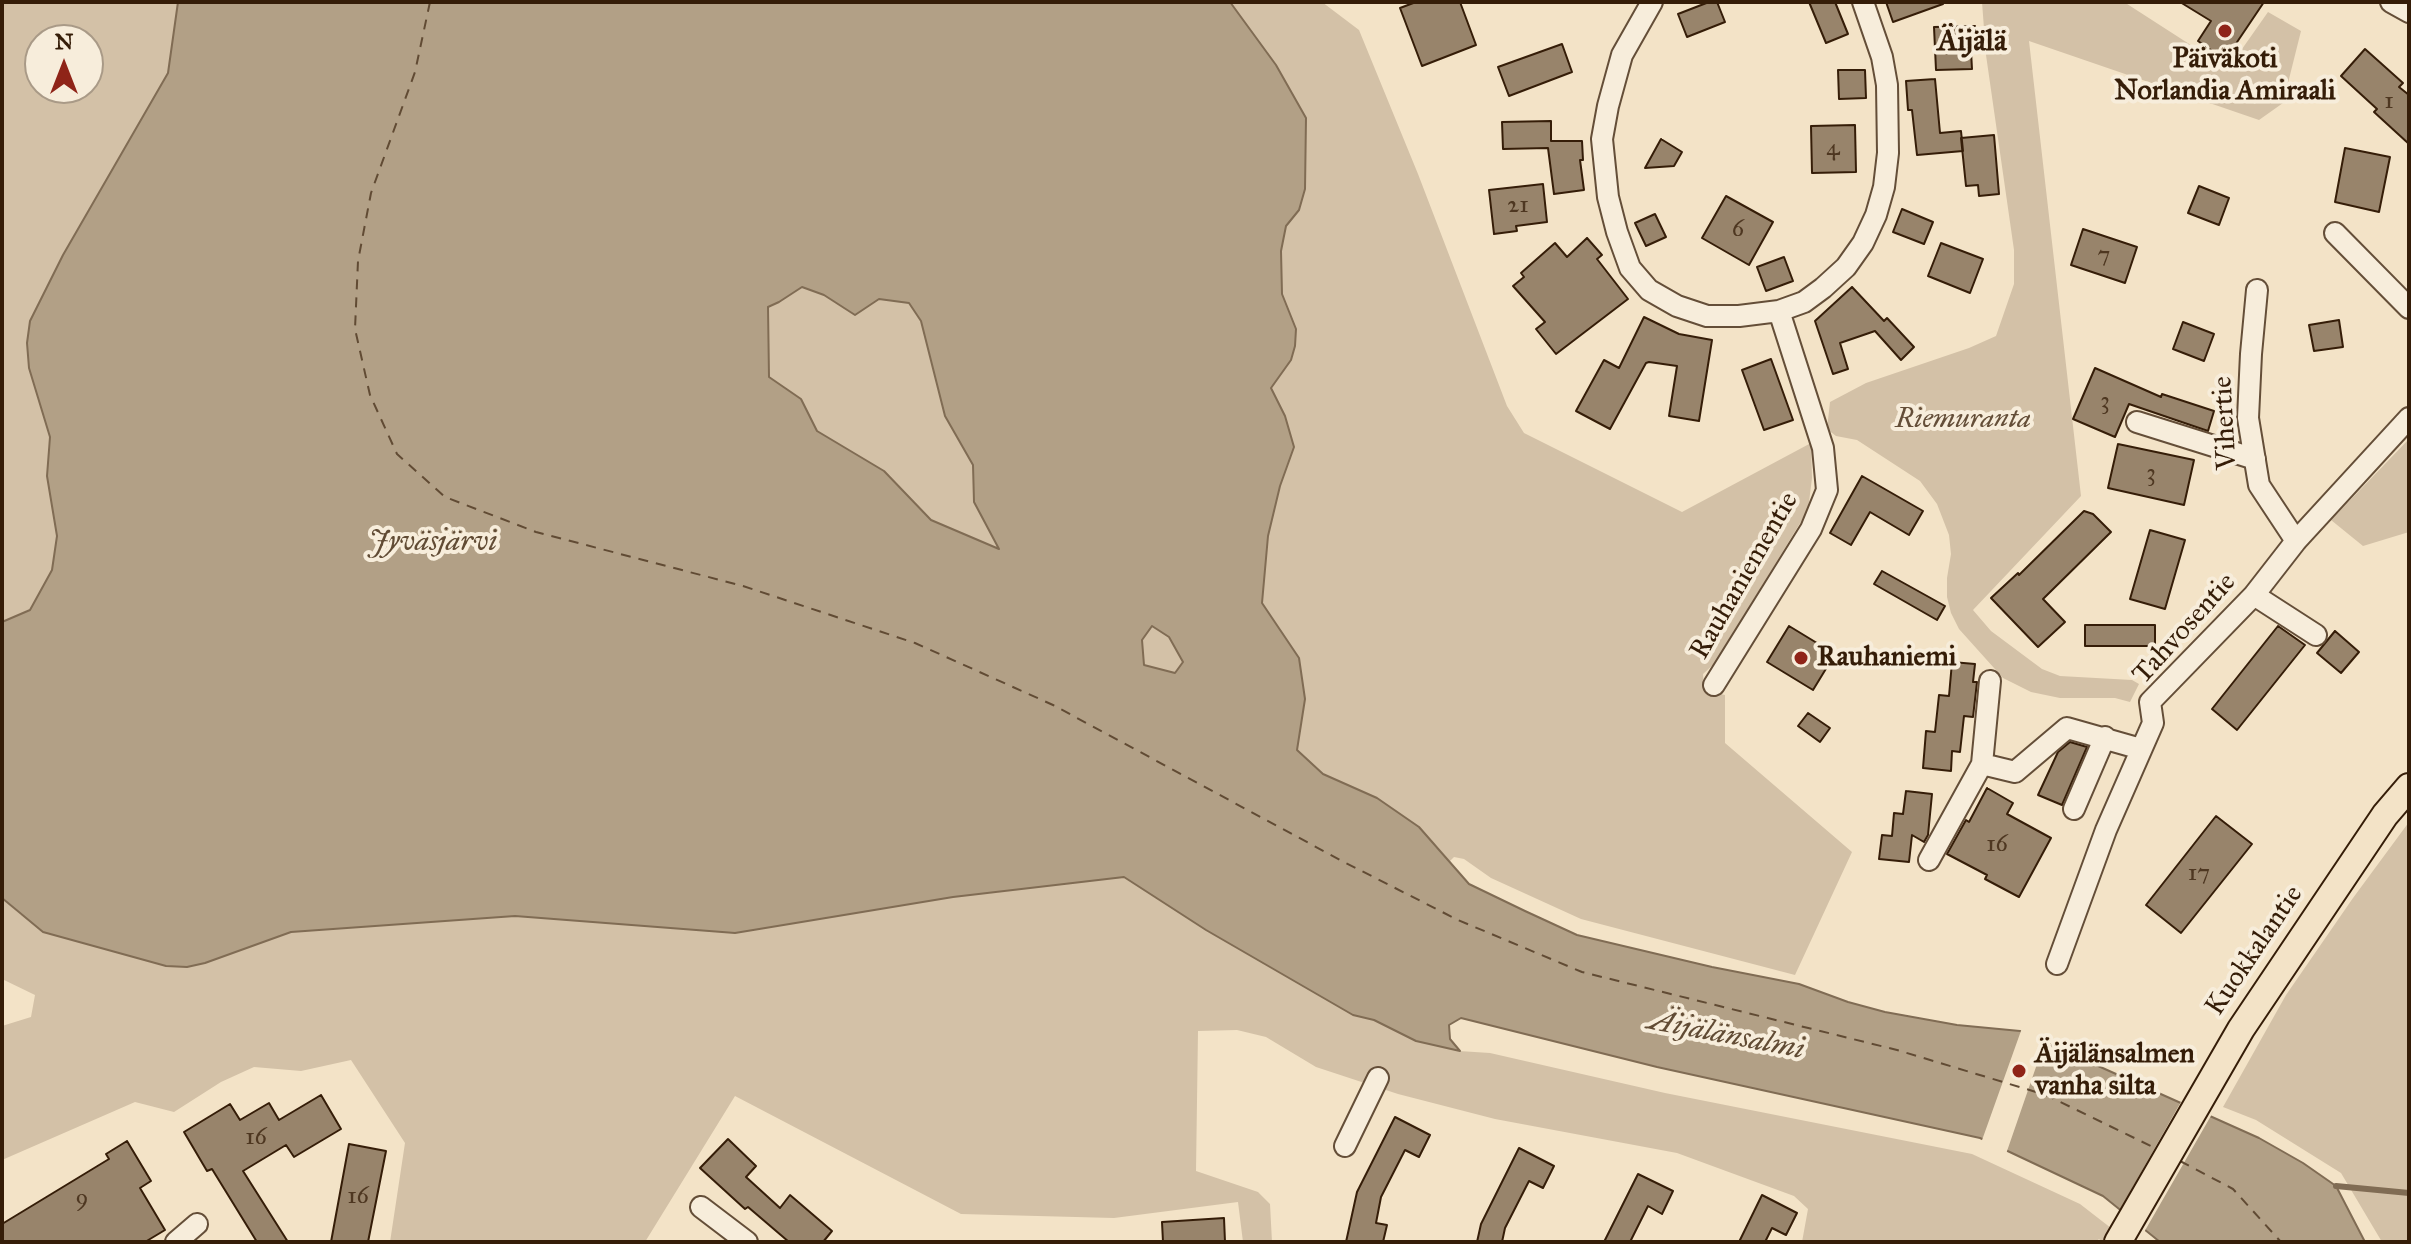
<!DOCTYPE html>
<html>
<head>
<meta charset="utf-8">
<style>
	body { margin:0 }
	#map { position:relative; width:2411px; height:1244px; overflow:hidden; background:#f3e3c7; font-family:"IM FELL Great Primer",serif }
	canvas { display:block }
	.frame { position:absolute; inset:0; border:4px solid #351d08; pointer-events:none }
	.north { position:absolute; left:24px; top:24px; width:80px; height:80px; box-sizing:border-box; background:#f7eddb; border:2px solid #a99a87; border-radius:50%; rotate:0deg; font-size:22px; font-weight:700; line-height:32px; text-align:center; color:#351d08 }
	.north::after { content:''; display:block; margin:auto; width:28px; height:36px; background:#8f2418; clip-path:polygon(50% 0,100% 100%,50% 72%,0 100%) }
</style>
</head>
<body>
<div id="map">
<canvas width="2411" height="1244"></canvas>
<div class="frame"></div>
<div class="north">N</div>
</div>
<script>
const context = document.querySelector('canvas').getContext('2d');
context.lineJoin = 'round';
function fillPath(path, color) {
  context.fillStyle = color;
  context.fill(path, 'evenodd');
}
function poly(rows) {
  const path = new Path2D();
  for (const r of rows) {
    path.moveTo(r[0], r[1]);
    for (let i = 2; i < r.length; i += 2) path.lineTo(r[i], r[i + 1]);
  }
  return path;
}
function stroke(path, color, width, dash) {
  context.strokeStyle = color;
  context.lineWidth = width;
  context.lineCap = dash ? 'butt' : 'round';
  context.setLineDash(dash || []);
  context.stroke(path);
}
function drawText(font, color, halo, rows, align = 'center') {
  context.font = font + ' "IM FELL Great Primer",serif';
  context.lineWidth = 8;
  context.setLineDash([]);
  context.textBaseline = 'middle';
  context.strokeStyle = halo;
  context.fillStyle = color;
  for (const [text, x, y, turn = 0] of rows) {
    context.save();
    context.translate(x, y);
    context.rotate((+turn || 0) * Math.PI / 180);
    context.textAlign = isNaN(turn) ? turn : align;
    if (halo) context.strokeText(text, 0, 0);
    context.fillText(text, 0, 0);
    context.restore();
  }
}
const green = poly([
	[2,2,290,2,121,463,2,660],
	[40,40,88,40,88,88,40,88],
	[1082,2,1322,2,1359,30,1418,174,1507,406,1524,433,1682,512,1811,443,1812,478,1808,510,1715,663,1703,674,1704,690,1725,695,1725,743,1852,852,1795,975,1581,919,1491,878,1464,859,1454,857,1450,861,1436,845,1118,665,742,414,727,155],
	[1982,2,2124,2,2228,69,2268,12,2301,31,2283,103,2259,120,2029,41,2081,496,1973,610,1991,631,2042,669,2060,676,2132,680,2139,684,2130,702,2115,698,2060,698,2031,692,2003,678,1959,629,1951,613,1947,597,1947,578,1951,554,1949,535,1937,504,1920,481,1857,440,1836,436,1827,429,1830,402,1866,383,1969,348,1996,336,2014,284,2014,250,1986,55],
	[2409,439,2409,532,2363,546,2331,520],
	[975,774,1299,983,1291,979,1353,1015,1374,1020,1416,1041,1459,1051,1490,1053,1665,1093,1972,1154,2080,1204,2129,1242,2102,1242,2099,1239,2096,1242,1802,1242,1808,1209,1794,1196,1677,1153,1495,1119,1398,1094,1316,1067,1266,1037,1237,1030,1198,1031,1196,1171,1258,1192,1270,1204,1272,1242,1243,1242,1238,1202,1114,1218,961,1214,735,1096,645,1242,390,1242,405,1143,351,1060,301,1071,254,1067,221,1082,174,1112,135,1102,2,1160,2,1026,31,1017,35,995,2,979,2,898,21,915,93,893,983,894,1024,889],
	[2409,822,2409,1242,2382,1242,2341,1173,2256,1120,2223,1107,2286,995,2353,898]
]);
const water = poly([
	[178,2,1230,2,1276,65,1306,118,1305,189,1299,210,1286,226,1281,251,1282,294,1296,329,1295,346,1291,360,1271,388,1285,416,1294,447,1280,486,1268,536,1262,603,1299,658,1305,699,1297,750,1323,774,1377,798,1419,827,1469,884,1525,911,1577,935,1712,967,1799,984,1848,1002,1885,1012,1957,1025,2020,1031,2259,1138,2303,1163,2336,1186,2365,1242,2160,1242,2103,1196,1980,1138,1657,1067,1461,1018,1449,1025,1450,1039,1460,1051,1416,1041,1374,1020,1353,1015,1206,930,1124,877,953,897,735,933,515,916,291,932,205,963,187,967,166,966,43,932,2,898,2,622,30,610,52,570,57,536,47,476,50,437,29,368,27,343,30,321,63,255,168,73,178,2],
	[802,287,824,295,855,315,879,299,909,303,921,321,945,416,973,465,974,502,999,549,931,520,884,471,817,431,801,399,769,377,768,307,779,302,802,287],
	[1152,626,1169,637,1183,662,1175,673,1144,665,1142,640,1152,626]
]);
const pier = poly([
	[2022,1028,2046,1038,2006,1154,1981,1143],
	[2182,1100,2212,1114,2143,1234,2118,1213]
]);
const stream = poly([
	[2336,1186,2409,1193]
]);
const ferry = poly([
	[430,2,415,72,371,193,358,261,355,329,370,395,397,454,445,497,536,532,743,586,915,643,1053,705,1342,861,1458,920,1582,972,1897,1050,2046,1095,2157,1149],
	[2180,1161,2233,1189,2281,1242]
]);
const building = poly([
	[1416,2,1460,2,1476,45,1422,66,1400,8,1416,2],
	[1709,2,1717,2,1725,22,1687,37,1678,14,1709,2],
	[1809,2,1835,2,1848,34,1826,43,1809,2],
	[1886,2,1942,2,1943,4,1893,22,1886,2],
	[2180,2,2264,2,2225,60,2198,41,2211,21,2180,2],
	[1975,26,1975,51,1971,51,1972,69,1936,70,1934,27,1975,26],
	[1562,44,1572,72,1509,96,1498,67,1562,44],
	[2365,49,2403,83,2399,87,2409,95,2409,144,2374,112,2377,109,2341,76,2365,49],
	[1838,70,1865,70,1866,98,1839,99,1838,70],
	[1935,79,1940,133,1961,131,1963,151,1917,155,1912,110,1908,110,1906,81,1935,79],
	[1551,121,1551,141,1582,141,1583,160,1580,160,1584,190,1554,194,1548,148,1503,149,1502,122,1551,121],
	[1855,125,1856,172,1812,173,1811,126,1855,125],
	[1994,135,1999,194,1979,196,1978,185,1966,186,1961,138,1994,135],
	[1661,139,1682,152,1674,166,1645,168,1661,139],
	[2345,148,2390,157,2379,212,2335,202,2345,148],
	[1543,184,1547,222,1516,226,1517,231,1494,234,1489,190,1543,184],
	[2199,186,2229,198,2219,225,2188,213,2199,186],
	[1726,196,1773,222,1749,265,1702,238,1726,196],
	[1902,209,1933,222,1924,244,1893,232,1902,209],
	[1655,214,1666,237,1646,246,1635,223,1655,214],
	[2083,229,2137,247,2125,283,2071,265,2083,229],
	[1587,238,1602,255,1597,259,1628,299,1556,354,1536,329,1545,322,1513,286,1524,277,1521,273,1555,243,1567,257,1587,238],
	[1941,243,1983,259,1970,293,1928,276,1941,243],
	[1784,257,1793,281,1766,291,1757,267,1784,257],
	[1852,287,1884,321,1887,318,1914,347,1901,360,1875,331,1840,343,1848,369,1833,374,1815,321,1852,287],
	[1644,317,1679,334,1712,340,1699,421,1669,416,1677,366,1649,362,1646,363,1610,429,1576,411,1604,360,1619,368,1644,317],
	[2339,320,2343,347,2314,351,2309,325,2339,320],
	[2183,322,2214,334,2204,361,2173,349,2183,322],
	[1771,359,1793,420,1764,430,1742,370,1771,359],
	[2095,368,2161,397,2162,394,2214,411,2208,431,2129,404,2115,437,2073,419,2095,368],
	[2118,444,2194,460,2184,505,2108,488,2118,444],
	[1862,476,1923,511,1909,535,1870,512,1851,545,1830,533,1862,476],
	[2084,511,2093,514,2111,532,2043,599,2065,622,2038,647,1991,598,2018,573,2019,575,2084,511],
	[2150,530,2185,540,2165,609,2130,599,2150,530],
	[1882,571,1945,606,1937,620,1874,584,1882,571],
	[2085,625,2155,625,2155,646,2085,646,2085,625],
	[1789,626,1835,654,1813,690,1767,662,1789,626],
	[2278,626,2305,645,2237,730,2212,709,2278,626],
	[2335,631,2359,652,2341,673,2317,653,2335,631],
	[1952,662,1975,664,1973,682,1977,682,1973,717,1964,716,1960,752,1952,751,1951,771,1923,768,1926,731,1935,732,1939,695,1949,696,1952,662],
	[1808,713,1830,728,1820,742,1798,726,1808,713],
	[2070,742,2087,747,2062,805,2038,795,2058,752,2070,742],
	[1987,788,2013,803,2007,814,2051,838,2019,897,1985,879,1987,875,1947,854,1966,820,1969,822,1987,788],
	[1906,791,1932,794,1928,835,1924,842,1912,835,1909,862,1879,859,1882,835,1892,836,1894,813,1903,814,1906,791],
	[2216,816,2252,844,2181,933,2146,905,2216,816],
	[321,1095,341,1129,294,1157,286,1145,243,1171,288,1242,257,1242,212,1169,207,1171,184,1132,230,1104,240,1120,269,1103,279,1120,321,1095],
	[1395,1117,1430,1135,1419,1157,1405,1150,1381,1197,1376,1223,1387,1225,1383,1242,1346,1242,1357,1192,1395,1117],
	[728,1139,756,1166,746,1177,780,1208,790,1195,832,1231,823,1242,789,1242,748,1207,745,1209,700,1168,728,1139],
	[127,1141,151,1181,140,1188,165,1230,145,1242,2,1242,2,1224,109,1159,106,1154,127,1141],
	[349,1144,386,1151,368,1242,331,1242,349,1144],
	[1519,1148,1554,1166,1543,1188,1529,1181,1505,1228,1502,1242,1477,1242,1481,1224,1519,1148],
	[1638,1174,1673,1191,1662,1214,1648,1206,1630,1242,1604,1242,1638,1174],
	[1762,1195,1797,1213,1786,1235,1772,1228,1765,1242,1739,1242,1762,1195],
	[1224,1218,1225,1242,1163,1242,1162,1222,1224,1218]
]);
const minor = poly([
	[1652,2,1622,55,1608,106,1602,139,1608,197,1617,232,1630,268,1649,290,1677,306,1707,316,1739,316,1779,311,1804,302,1823,288,1846,267,1863,243,1876,215,1884,187,1888,153,1887,85,1882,57,1863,2],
	[2391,2,2409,12],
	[2335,233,2409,308],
	[2257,290,2251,354,2248,418,2259,485,2296,541],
	[2137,422,2255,459],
	[2254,595,2316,635],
	[1714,685,1811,529,1827,490,1823,448,1779,311],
	[1982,764,2015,772,2067,728,2141,749],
	[2074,809,2105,737],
	[1929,860,1982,764,1990,681],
	[2057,964,2106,830,2153,723,2150,702,2254,595,2296,541,2409,418],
	[1345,1146,1378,1078],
	[701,1207,747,1242],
	[176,1242,197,1224]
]);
const major = poly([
	[2118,1242,2241,1029,2385,815,2409,787]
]);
const markers = [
	[2225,31,8,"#8f2418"],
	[1801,658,8,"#8f2418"],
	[2019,1071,8,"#8f2418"]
];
const numberNames = [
	["1",2389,102],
	["4",1833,149],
	["21",1518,206],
	["6",1738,230],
	["7",2104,256],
	["3",2105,402],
	["3",2151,474],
	["16",1997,845],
	["17",2199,874],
	["16",256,1138],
	["16",358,1197],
	["9",82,1199]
];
const poiNames = [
	["Päiväkoti",2225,60,"center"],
	["Norlandia Amiraali",2225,92,"center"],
	["Rauhaniemi",1817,658],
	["Äijälänsalmen",2035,1055],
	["vanha silta",2035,1087]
];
const parkNames = [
	["Riemuranta",1963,420]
];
const streetNames = [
	["Vihertie",2226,423,-93],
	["Rauhaniementie",1745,576,-60],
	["Tahvosentie",2185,629,-48],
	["Kuokkalantie",2255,951,-56]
];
const neighbourhoodNames = [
	["Äijälä",1972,43]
];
const waterNames = [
	["Jyväsjärvi",433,543],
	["Äijälänsalmi",1726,1036,11]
];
fillPath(green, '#d3c1a7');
fillPath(water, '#b2a086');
stroke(water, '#806c54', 2);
fillPath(pier, '#f3e3c7');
stroke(stream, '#806c54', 6);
stroke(ferry, '#614b34', 2, [10, 8]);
fillPath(building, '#98846b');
stroke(building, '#351d08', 2);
stroke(minor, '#644e38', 24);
stroke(major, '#351d08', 30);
stroke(minor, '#f7eddb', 20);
stroke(major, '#f3e3c7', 26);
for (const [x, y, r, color] of markers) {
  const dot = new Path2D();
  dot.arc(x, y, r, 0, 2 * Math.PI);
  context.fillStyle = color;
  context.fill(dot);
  stroke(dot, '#f7eddb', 3);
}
drawText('24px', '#4e3721', null, numberNames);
drawText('bold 28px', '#351d08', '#f7eddb', poiNames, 'left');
drawText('italic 28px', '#644e38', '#f7eddb', parkNames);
drawText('28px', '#351d08', '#f7eddb', streetNames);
drawText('bold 30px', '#351d08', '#f7eddb', neighbourhoodNames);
drawText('italic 30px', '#614b34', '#f7eddb', waterNames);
</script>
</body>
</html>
